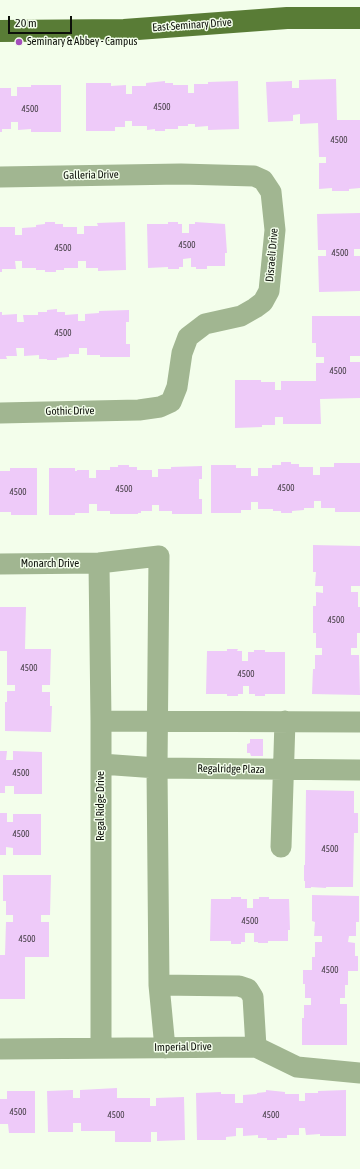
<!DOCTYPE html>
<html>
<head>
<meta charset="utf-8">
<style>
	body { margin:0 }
	#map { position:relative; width:360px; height:1169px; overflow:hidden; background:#f3feeb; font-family:"Asap Condensed",sans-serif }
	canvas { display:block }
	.scale { position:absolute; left:8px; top:16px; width:64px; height:18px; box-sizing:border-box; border:2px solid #0d100a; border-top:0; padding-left:5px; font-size:12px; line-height:14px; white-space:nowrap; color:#0d100a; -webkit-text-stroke:3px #f3feeb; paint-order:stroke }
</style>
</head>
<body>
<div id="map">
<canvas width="360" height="1169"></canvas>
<div class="scale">20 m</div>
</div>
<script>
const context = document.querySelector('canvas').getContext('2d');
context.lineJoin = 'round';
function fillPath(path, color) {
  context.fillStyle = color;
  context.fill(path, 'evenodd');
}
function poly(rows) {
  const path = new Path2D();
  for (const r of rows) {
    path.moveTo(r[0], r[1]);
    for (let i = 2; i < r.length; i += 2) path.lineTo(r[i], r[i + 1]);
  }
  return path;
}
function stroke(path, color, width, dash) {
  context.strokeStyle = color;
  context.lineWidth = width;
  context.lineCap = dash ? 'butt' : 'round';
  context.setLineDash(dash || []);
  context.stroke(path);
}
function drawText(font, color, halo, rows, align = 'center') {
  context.font = font + ' "Asap Condensed",sans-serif';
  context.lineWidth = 3;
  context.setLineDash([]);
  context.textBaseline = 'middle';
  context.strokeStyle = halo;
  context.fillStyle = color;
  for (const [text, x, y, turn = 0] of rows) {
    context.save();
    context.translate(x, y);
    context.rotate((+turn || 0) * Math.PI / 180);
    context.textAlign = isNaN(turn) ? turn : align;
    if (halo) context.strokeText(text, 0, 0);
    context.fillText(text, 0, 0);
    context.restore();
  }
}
const building = poly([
	[336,79,337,120,360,120,360,188,349,189,349,191,332,191,332,188,319,189,319,163,326,163,326,157,319,157,318,123,300,124,300,114,293,115,293,121,268,122,266,82,292,81,292,88,299,88,299,80],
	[165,81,165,83,173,83,173,85,188,85,188,93,194,93,194,84,208,84,208,82,238,81,239,129,208,130,208,126,195,127,195,124,188,124,188,126,178,126,178,129,165,129,165,131,155,131,155,129,147,130,147,126,132,126,132,121,125,121,125,127,115,127,115,131,86,131,86,83,111,83,111,86,126,85,126,94,132,94,132,86,146,86,146,83],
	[31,85,61,85,61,132,31,132,31,129,18,130,18,122,11,122,11,129,2,129,2,132,0,132,0,88,11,88,11,96,17,96,17,87,31,87],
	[360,213,360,249,354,249,354,256,360,256,360,291,319,292,318,256,326,256,326,250,318,250,317,214],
	[45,222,55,222,55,224,63,224,63,227,77,227,77,234,84,234,84,226,98,226,97,223,125,222,126,270,98,271,98,268,86,268,86,261,78,261,78,268,64,268,64,270,56,270,56,272,45,272,45,270,36,270,36,268,22,268,22,261,15,261,16,269,2,269,2,272,0,272,0,227,15,227,15,235,22,235,22,228,36,227,36,225,45,224],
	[168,222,178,222,178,224,182,224,182,233,189,233,189,224,195,224,195,222,225,224,227,253,225,253,225,266,207,266,207,269,196,269,196,267,191,267,191,258,183,259,183,267,179,267,179,269,168,269,168,267,148,268,147,224,168,224],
	[57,309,57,312,65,312,65,315,78,314,78,321,85,321,85,314,99,313,99,311,129,310,129,322,126,322,126,344,130,344,130,357,100,357,100,355,87,355,87,348,79,348,79,354,69,354,69,357,57,358,57,360,47,360,47,359,39,359,39,355,24,356,24,348,16,348,17,356,6,356,7,359,0,359,0,312,2,312,2,315,17,314,17,322,24,322,23,315,38,315,38,312,47,312,47,310],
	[312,316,360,316,360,356,350,356,350,362,360,362,360,398,320,399,321,424,283,424,283,417,275,417,275,425,262,425,262,427,235,428,235,380,261,380,261,382,275,382,275,390,281,390,281,381,316,381,316,363,324,363,324,357,316,357,316,343,312,343],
	[281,462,291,462,291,464,299,464,299,467,313,467,313,475,320,475,320,467,334,467,334,463,360,463,360,512,335,512,335,508,321,508,321,501,314,501,314,508,304,508,304,510,292,511,292,513,281,513,281,511,273,511,273,509,258,509,258,502,251,502,251,510,241,510,241,513,211,513,211,465,236,465,236,468,251,468,251,476,258,476,258,468,272,468,272,465,281,465],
	[118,465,129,465,129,467,137,467,137,470,152,470,152,477,158,477,158,469,171,469,171,467,202,466,202,479,199,479,199,499,202,499,202,514,172,514,172,511,159,511,159,505,152,505,152,511,141,511,141,513,138,513,138,514,110,514,110,511,97,511,97,504,89,504,89,513,75,513,75,515,49,515,49,468,75,468,75,471,77,471,77,470,89,470,89,478,96,478,96,470,110,470,110,467,118,467],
	[10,468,37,468,37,515,11,515,11,512,0,512,0,471,10,471],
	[313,545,360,546,360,586,351,586,351,592,358,592,358,607,360,607,360,633,357,633,357,648,351,648,351,655,359,655,360,695,312,694,313,669,315,669,315,655,322,655,322,648,316,648,316,633,313,633,313,606,316,606,316,592,323,593,323,586,315,586,316,572,313,572],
	[0,607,26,607,25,649,51,649,50,685,42,685,42,692,50,692,50,706,52,706,51,732,5,731,5,702,7,702,7,691,15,691,15,685,7,685,7,651,0,651],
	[227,649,238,649,237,651,242,651,242,661,248,661,248,652,254,652,254,650,265,650,265,652,285,652,285,694,265,694,265,696,255,696,255,694,249,694,249,686,243,686,243,694,238,694,238,696,227,696,227,694,206,694,207,651,227,651],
	[250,739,263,739,263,756,251,756,250,753,247,753,247,744,250,743],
	[0,751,7,751,6,760,13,760,13,751,42,752,42,794,14,794,14,786,5,786,5,793,0,793],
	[306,790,354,791,354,813,358,813,358,833,354,833,353,887,326,887,326,888,311,887,311,888,305,888,305,881,304,881,304,865,305,865],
	[0,813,7,813,7,822,13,822,13,814,41,814,41,855,13,855,13,848,6,847,6,855,0,855],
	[3,875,51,875,50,915,41,915,41,922,49,922,49,957,25,957,25,999,0,999,0,955,5,955,6,922,13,922,13,915,6,915,6,901,3,901],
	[312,895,359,896,359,922,356,922,356,936,349,936,348,942,355,943,355,956,358,956,358,971,348,971,348,985,345,985,345,998,340,998,340,1004,347,1004,347,1045,302,1045,302,1018,304,1018,304,1005,311,1005,311,998,305,998,305,984,303,984,303,970,312,970,312,957,315,957,315,942,322,942,322,936,314,936,315,922,312,921],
	[231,897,241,897,241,899,247,899,247,908,253,908,253,899,259,899,259,897,269,897,269,899,289,899,290,930,288,930,288,941,268,941,268,943,258,943,258,942,254,942,254,933,245,933,245,942,241,942,241,944,231,944,231,941,210,941,211,899,231,899],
	[117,1088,117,1098,150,1098,150,1106,156,1106,156,1098,184,1097,185,1140,157,1141,157,1132,151,1132,151,1142,115,1142,115,1131,81,1131,81,1123,73,1123,73,1132,48,1132,47,1091,73,1090,73,1098,80,1098,80,1090],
	[266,1090,285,1092,285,1094,299,1094,299,1101,305,1101,305,1093,318,1093,318,1091,346,1090,346,1136,320,1136,320,1134,306,1135,305,1128,299,1128,299,1135,287,1135,287,1138,277,1138,277,1140,267,1140,267,1138,258,1138,258,1135,243,1136,243,1128,236,1128,236,1136,226,1137,226,1140,197,1140,196,1093,221,1092,221,1094,235,1094,235,1103,243,1103,243,1095,257,1094,257,1093,266,1092],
	[7,1091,35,1091,35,1133,9,1133,8,1124,0,1124,0,1099,7,1099]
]);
const minor = poly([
	[0,177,181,174,254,176,263,180,271,192,275,230,269,291,263,302,255,308,241,316,205,324,188,337,182,353,177,387,171,402,160,407,139,410,0,413],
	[99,563,101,721,101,1048],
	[0,564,99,563,159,556,157,768,159,985,165,1048],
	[101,721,360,722],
	[101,764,157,768,360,770],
	[281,847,285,721],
	[159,985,239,986,248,989,253,997,256,1047],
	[0,1049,256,1047,297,1067,360,1073]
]);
const major = poly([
	[0,31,124,30,287,18,360,18]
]);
const markers = [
	[19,42,4,"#a44ebc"]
];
const numberNames = [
	["4500",162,107],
	["4500",30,109],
	["4500",339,140],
	["4500",187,245],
	["4500",63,248],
	["4500",340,253],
	["4500",63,333],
	["4500",338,371],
	["4500",286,488],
	["4500",124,489],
	["4500",18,492],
	["4500",336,620],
	["4500",29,668],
	["4500",246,674],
	["4500",21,773],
	["4500",21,834],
	["4500",330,849],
	["4500",250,921],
	["4500",27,939],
	["4500",330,970],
	["4500",18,1112],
	["4500",116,1115],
	["4500",271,1115]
];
const streetNames = [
	["East Seminary Drive",192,25,-4],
	["Galleria Drive",91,175,-1],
	["Disraeli Drive",272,255,-85],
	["Gothic Drive",70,411,-1],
	["Monarch Drive",50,564],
	["Regalridge Plaza",231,769,1],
	["Regal Ridge Drive",101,806,-90],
	["Imperial Drive",183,1047,-1]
];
const poiNames = [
	["Seminary & Abbey - Campus",27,42]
];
fillPath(building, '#eecaf9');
stroke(minor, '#a1b691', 21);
stroke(major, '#597c36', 22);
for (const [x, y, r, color] of markers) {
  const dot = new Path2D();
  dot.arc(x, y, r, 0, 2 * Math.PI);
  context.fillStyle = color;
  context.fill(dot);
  stroke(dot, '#f3feeb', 1.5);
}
drawText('9px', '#453e46', null, numberNames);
drawText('11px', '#0d100a', '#f3feeb', streetNames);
drawText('11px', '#0d100a', '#f3feeb', poiNames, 'left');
</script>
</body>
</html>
